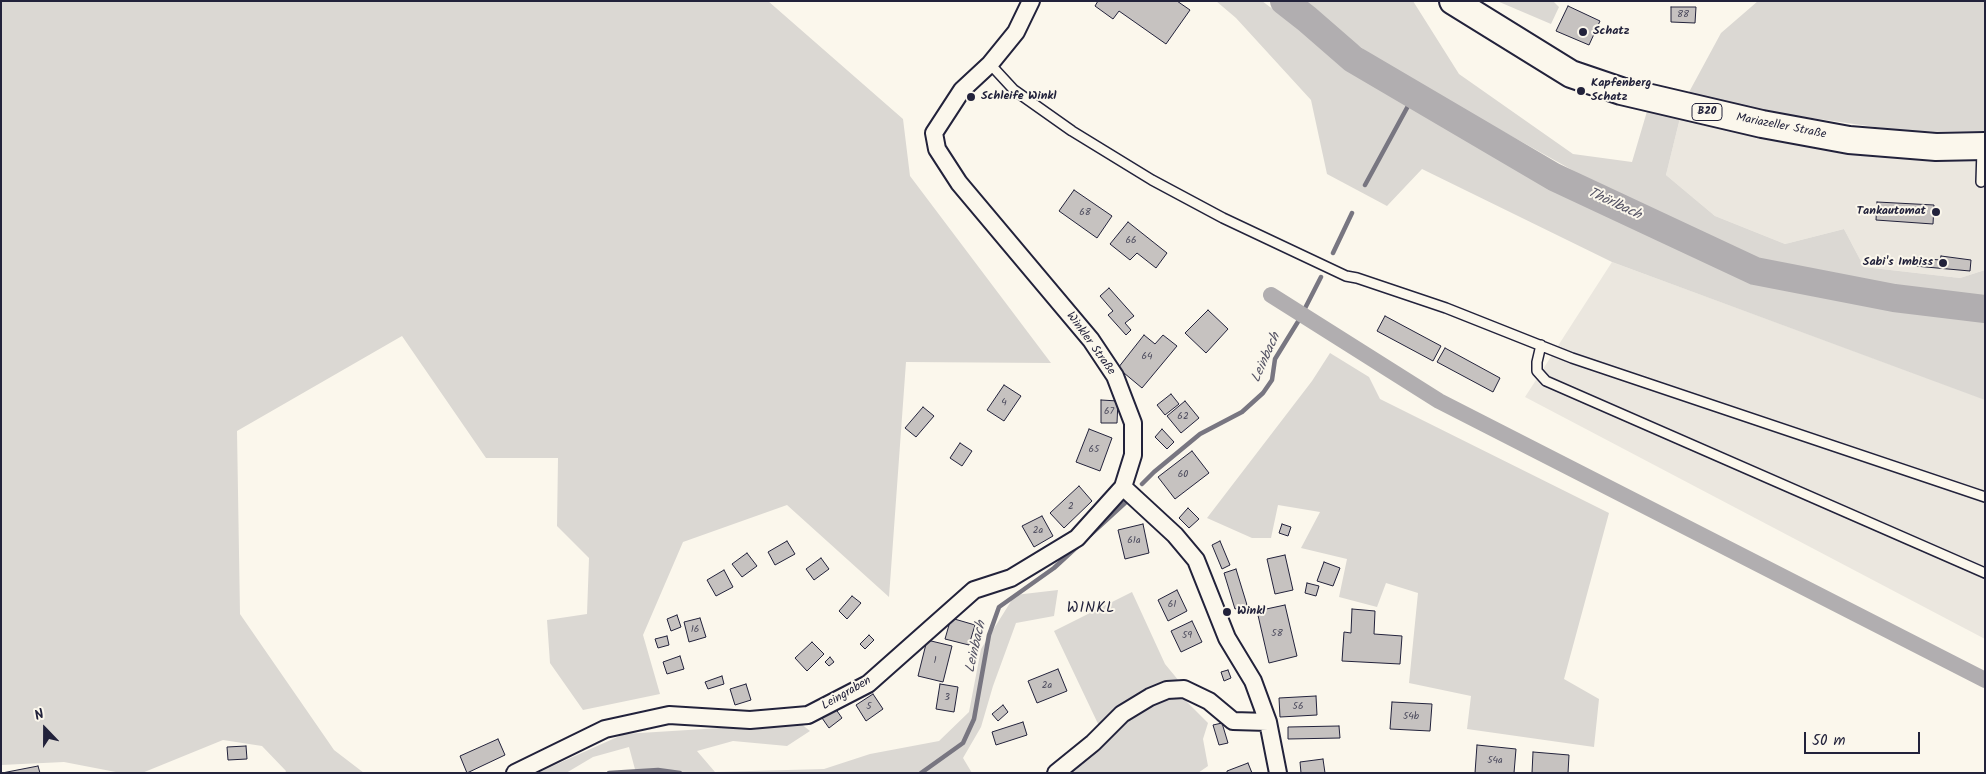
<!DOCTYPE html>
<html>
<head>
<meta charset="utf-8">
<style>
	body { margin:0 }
	#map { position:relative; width:1986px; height:774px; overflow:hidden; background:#fbf7ec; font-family:Kalam,sans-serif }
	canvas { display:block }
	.frame { position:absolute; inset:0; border:2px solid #22223b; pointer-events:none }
	.north { position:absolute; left:20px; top:704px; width:50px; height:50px; -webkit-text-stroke:4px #fbf7ec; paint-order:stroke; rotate:338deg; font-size:14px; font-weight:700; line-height:20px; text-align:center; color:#22223b }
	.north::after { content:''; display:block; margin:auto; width:18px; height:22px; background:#22223b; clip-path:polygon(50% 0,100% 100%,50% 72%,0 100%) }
	.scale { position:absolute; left:1804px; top:732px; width:116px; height:22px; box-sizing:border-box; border:2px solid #22223b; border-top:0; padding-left:6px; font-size:15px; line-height:18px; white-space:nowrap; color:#22223b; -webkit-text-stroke:4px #fbf7ec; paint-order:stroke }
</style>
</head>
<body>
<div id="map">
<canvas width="1986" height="774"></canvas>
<div class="frame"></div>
<div class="north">N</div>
<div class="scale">50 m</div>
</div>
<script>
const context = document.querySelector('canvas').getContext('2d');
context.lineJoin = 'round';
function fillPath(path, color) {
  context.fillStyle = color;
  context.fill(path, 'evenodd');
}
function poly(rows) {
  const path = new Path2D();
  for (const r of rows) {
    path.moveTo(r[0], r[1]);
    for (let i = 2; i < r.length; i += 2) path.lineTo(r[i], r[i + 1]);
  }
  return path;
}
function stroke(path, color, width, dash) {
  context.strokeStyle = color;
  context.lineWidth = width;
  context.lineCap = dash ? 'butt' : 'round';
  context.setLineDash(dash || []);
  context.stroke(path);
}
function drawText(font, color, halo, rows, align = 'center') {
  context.font = font + ' Kalam,sans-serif';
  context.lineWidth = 4;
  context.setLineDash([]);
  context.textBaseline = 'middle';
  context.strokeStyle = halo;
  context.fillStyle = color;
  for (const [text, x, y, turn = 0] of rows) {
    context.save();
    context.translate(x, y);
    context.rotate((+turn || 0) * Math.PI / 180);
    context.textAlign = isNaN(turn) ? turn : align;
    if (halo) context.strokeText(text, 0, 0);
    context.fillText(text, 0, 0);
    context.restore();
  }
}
const built = poly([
	[1680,118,1985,155,1985,270,1960,278,1864,267,1844,229,1785,244,1715,216,1666,175],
	[1612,262,1984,399,1985,639,1525,397]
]);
const green = poly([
	[1,1,768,1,903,119,910,176,1051,363,906,362,889,597,787,505,683,542,643,635,660,694,583,710,550,663,547,620,587,614,589,558,557,526,558,458,486,458,402,336,237,431,240,614,334,750,364,773,285,773,286,771,262,746,223,740,142,773,121,773,64,762,1,765],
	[1216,1,1262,1,1350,67,1440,123,1621,221,1753,279,1985,322,1985,400,1612,262,1422,169,1387,206,1327,174,1311,100,1236,18],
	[1295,1,1413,1,1459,74,1573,154,1632,162,1648,108,1680,118,1666,175,1715,216,1785,244,1844,229,1864,267,1960,278,1985,270,1985,298,1928,298,1782,268,1633,204,1393,70],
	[1497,1,1553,1,1559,7,1551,24],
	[1758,1,1985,1,1985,131,1911,132,1776,113,1688,94,1721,33],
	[1330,353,1369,377,1380,399,1609,513,1564,679,1599,699,1594,747,1467,729,1471,696,1409,683,1418,593,1386,583,1377,607,1339,597,1347,559,1301,548,1320,512,1278,505,1271,538,1252,538,1207,518,1312,381],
	[1058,590,1054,616,1016,623,993,686,981,727,963,758,972,773,636,773,629,747,593,757,566,773,537,773,624,734,800,723,810,731,787,746,733,741,697,751,715,772,824,769,870,754,939,741,969,712,981,649,1015,595],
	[1132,592,1165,664,1179,681,1165,686,1100,728,1054,631],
	[1162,695,1180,695,1208,723,1203,739,1208,766,1198,773,1066,773,1111,732]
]);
const stream = poly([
	[1365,185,1414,95],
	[1333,253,1352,213],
	[1142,484,1154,472,1200,434,1242,412,1263,393,1272,380,1275,359,1299,320,1321,277],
	[1090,535,1126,502],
	[609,773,658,770,680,773],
	[921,773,963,743,974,719,989,635,999,607,1054,568,1080,544]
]);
const canal = poly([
	[1271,295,1439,401,1985,680]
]);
const river = poly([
	[1284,1,1307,19,1353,59,1554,177,1755,271,1894,298,1985,309]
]);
const building = poly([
	[1098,1,1177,1,1190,10,1166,44,1119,11,1113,19,1095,6,1098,1],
	[1568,6,1600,21,1589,45,1556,31,1568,6],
	[1671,7,1696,7,1695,23,1671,22,1671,7],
	[1074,190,1112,216,1097,238,1059,211,1074,190],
	[1877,202,1934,205,1933,224,1876,220,1877,202],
	[1128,222,1167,253,1156,268,1137,253,1130,260,1110,244,1128,222],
	[1941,256,1971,260,1970,271,1915,266,1916,258,1940,260,1941,256],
	[1109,288,1134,316,1125,323,1131,330,1126,335,1108,315,1113,311,1100,296,1109,288],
	[1208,310,1228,329,1206,353,1185,333,1208,310],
	[1385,316,1441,346,1433,361,1377,331,1385,316],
	[1144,335,1155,344,1163,335,1177,346,1142,388,1118,368,1144,335],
	[1445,348,1500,378,1493,392,1437,362,1445,348],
	[1004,385,1021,396,1004,421,987,410,1004,385],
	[1171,394,1179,404,1165,415,1157,405,1171,394],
	[1101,400,1118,401,1117,423,1101,423,1101,400],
	[1185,401,1199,418,1181,433,1167,416,1185,401],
	[923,407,934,416,916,437,905,428,923,407],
	[1089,429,1112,438,1100,471,1076,462,1089,429],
	[1162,429,1174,442,1167,449,1155,437,1162,429],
	[960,443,972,451,962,466,950,458,960,443],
	[1192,451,1209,473,1175,499,1158,477,1192,451],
	[1079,486,1092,501,1064,528,1050,513,1079,486],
	[1188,508,1199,519,1189,528,1179,518,1188,508],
	[1042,516,1053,536,1034,547,1022,526,1042,516],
	[1143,524,1149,553,1125,559,1118,530,1143,524],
	[1282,524,1291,527,1288,536,1279,533,1282,524],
	[787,541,795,554,775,565,768,552,787,541],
	[1220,541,1230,565,1222,569,1212,545,1220,541],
	[747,553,757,566,742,577,732,564,747,553],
	[1285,555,1293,590,1275,594,1267,559,1285,555],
	[821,558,829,569,814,580,806,569,821,558],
	[1324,562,1340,568,1333,586,1317,581,1324,562],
	[1236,569,1247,605,1235,609,1224,573,1236,569],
	[724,570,733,587,716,596,707,580,724,570],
	[1307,583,1319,586,1316,596,1305,593,1307,583],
	[1177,590,1187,611,1168,621,1158,600,1177,590],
	[852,596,861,603,847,619,839,611,852,596],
	[1285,605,1297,656,1269,663,1257,611,1285,605],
	[1352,609,1375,611,1374,634,1402,636,1400,664,1342,661,1344,632,1351,633,1352,609],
	[677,615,681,627,671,631,667,619,677,615],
	[700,618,706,637,689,642,684,622,700,618],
	[951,618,975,625,969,645,945,639,951,618],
	[1192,621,1202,642,1181,652,1171,631,1192,621],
	[869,635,874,640,865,649,860,644,869,635],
	[667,636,669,645,658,648,655,639,667,636],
	[927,640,952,646,943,682,918,676,927,640],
	[812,642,824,654,807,671,795,658,812,642],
	[680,656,684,669,667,674,663,662,680,656],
	[830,657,834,662,829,666,825,662,830,657],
	[1058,669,1067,691,1037,703,1028,681,1058,669],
	[1228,670,1231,678,1224,681,1221,672,1228,670],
	[722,676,724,684,708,689,705,682,722,676],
	[746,684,751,700,735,705,730,689,746,684],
	[940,684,958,687,954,712,936,709,940,684],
	[873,694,883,709,866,721,856,705,873,694],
	[1316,696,1317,715,1280,717,1279,698,1316,696],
	[1392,702,1432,704,1430,731,1390,729,1392,702],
	[1003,705,1008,712,998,721,992,714,1003,705],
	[835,708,842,718,829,728,822,718,835,708],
	[1023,722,1027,735,996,745,992,732,1023,722],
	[1222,723,1228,743,1219,745,1213,725,1222,723],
	[1339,726,1340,738,1288,739,1288,727,1339,726],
	[498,739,505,755,467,773,460,756,498,739],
	[1477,745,1516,749,1514,773,1475,773,1477,745],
	[246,746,247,759,228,760,227,747,246,746],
	[1533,752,1569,755,1568,773,1532,773,1533,752],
	[1323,759,1325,773,1301,773,1300,762,1323,759],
	[1248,763,1252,773,1227,773,1227,771,1248,763],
	[38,766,40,773,2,773,38,766]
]);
const service = poly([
	[990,64,1014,90,1072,131,1152,180,1223,218,1346,276,1357,278,1446,308,1572,358,1985,497],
	[1981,182,1982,149],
	[1541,345,1537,362,1537,371,1546,381,1985,573]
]);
const minor = poly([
	[1031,1,1016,32,990,64,962,90,934,133,937,149,959,183,1091,340,1115,376,1133,423,1133,455,1123,487,1175,535,1196,560,1227,638,1253,681,1268,722,1278,773],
	[515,773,605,729,669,715,750,720,808,715,868,684,974,590,1011,578,1077,538,1123,487],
	[1056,773,1093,743,1122,714,1150,697,1167,690,1184,689,1209,701,1233,721,1268,722]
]);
const primary = poly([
	[1453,1,1571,74,1621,91,1762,124,1849,140,1936,147,1985,146]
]);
const markers = [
	[1583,32,5,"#22223b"],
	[1581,91,5,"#22223b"],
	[971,97,5,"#22223b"],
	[1936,212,5,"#22223b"],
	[1943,263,5,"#22223b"],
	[1227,612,5,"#22223b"]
];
const numberNames = [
	["88",1683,15],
	["68",1085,213],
	["66",1131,241],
	["64",1147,357],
	["4",1004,403],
	["67",1109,412],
	["62",1183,417],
	["65",1094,450],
	["60",1183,475],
	["2",1071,507],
	["2a",1038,531],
	["61a",1134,541],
	["61",1172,605],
	["16",695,630],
	["58",1277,634],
	["59",1187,636],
	["1",935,661],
	["2a",1047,686],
	["3",947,698],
	["5",869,707],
	["56",1298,707],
	["54b",1411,717],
	["54a",1495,761]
];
const shields = [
	[1707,112,30]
];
const shieldNames = [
	["B20",1707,112]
];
const poiNames = [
	["Schatz",1593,32],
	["Kapfenberg",1591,84],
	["Schatz",1591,98],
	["Schleife Winkl",981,97],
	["Tankautomat",1926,212,"right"],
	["Sabi's Imbiss",1933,263,"right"],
	["Winkl",1237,612]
];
const streetNames = [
	["Mariazeller Straße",1781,127,11],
	["Winkler Straße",1090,344,54],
	["Leingraben",847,694,-30]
];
const waterNames = [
	["Thörlbach",1614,205,25],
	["Leinbach",1267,358,-66],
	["Leinbach",977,647,-77]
];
const quarterNames = [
	["WINKL",1091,609]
];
fillPath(built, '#ebe7df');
fillPath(green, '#dbd8d3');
stroke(stream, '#787681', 4.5);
stroke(canal, '#b1aeb0', 16);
stroke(river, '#b1aeb0', 28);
fillPath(building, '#c6c2c0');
stroke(building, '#22223b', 1);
stroke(service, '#22223b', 12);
stroke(minor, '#22223b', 20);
stroke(primary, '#22223b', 30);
stroke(service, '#fbf7ec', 9);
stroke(minor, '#fbf7ec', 16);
stroke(primary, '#fbf7ec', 26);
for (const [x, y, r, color] of markers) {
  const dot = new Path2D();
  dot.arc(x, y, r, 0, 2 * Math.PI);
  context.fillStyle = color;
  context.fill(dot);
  stroke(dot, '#fbf7ec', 2);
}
drawText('10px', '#4b4a5c', null, numberNames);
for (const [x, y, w] of shields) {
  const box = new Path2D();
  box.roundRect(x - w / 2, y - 8.5, w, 17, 4);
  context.fillStyle = '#fbf7ec';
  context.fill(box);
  stroke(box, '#22223b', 1);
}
drawText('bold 11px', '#22223b', null, shieldNames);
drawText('bold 12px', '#22223b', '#fbf7ec', poiNames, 'left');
drawText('12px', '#22223b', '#fbf7ec', streetNames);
drawText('italic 14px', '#545364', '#fbf7ec', waterNames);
context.letterSpacing = '1px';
drawText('15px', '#22223b', '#fbf7ec', quarterNames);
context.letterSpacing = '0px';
</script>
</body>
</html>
